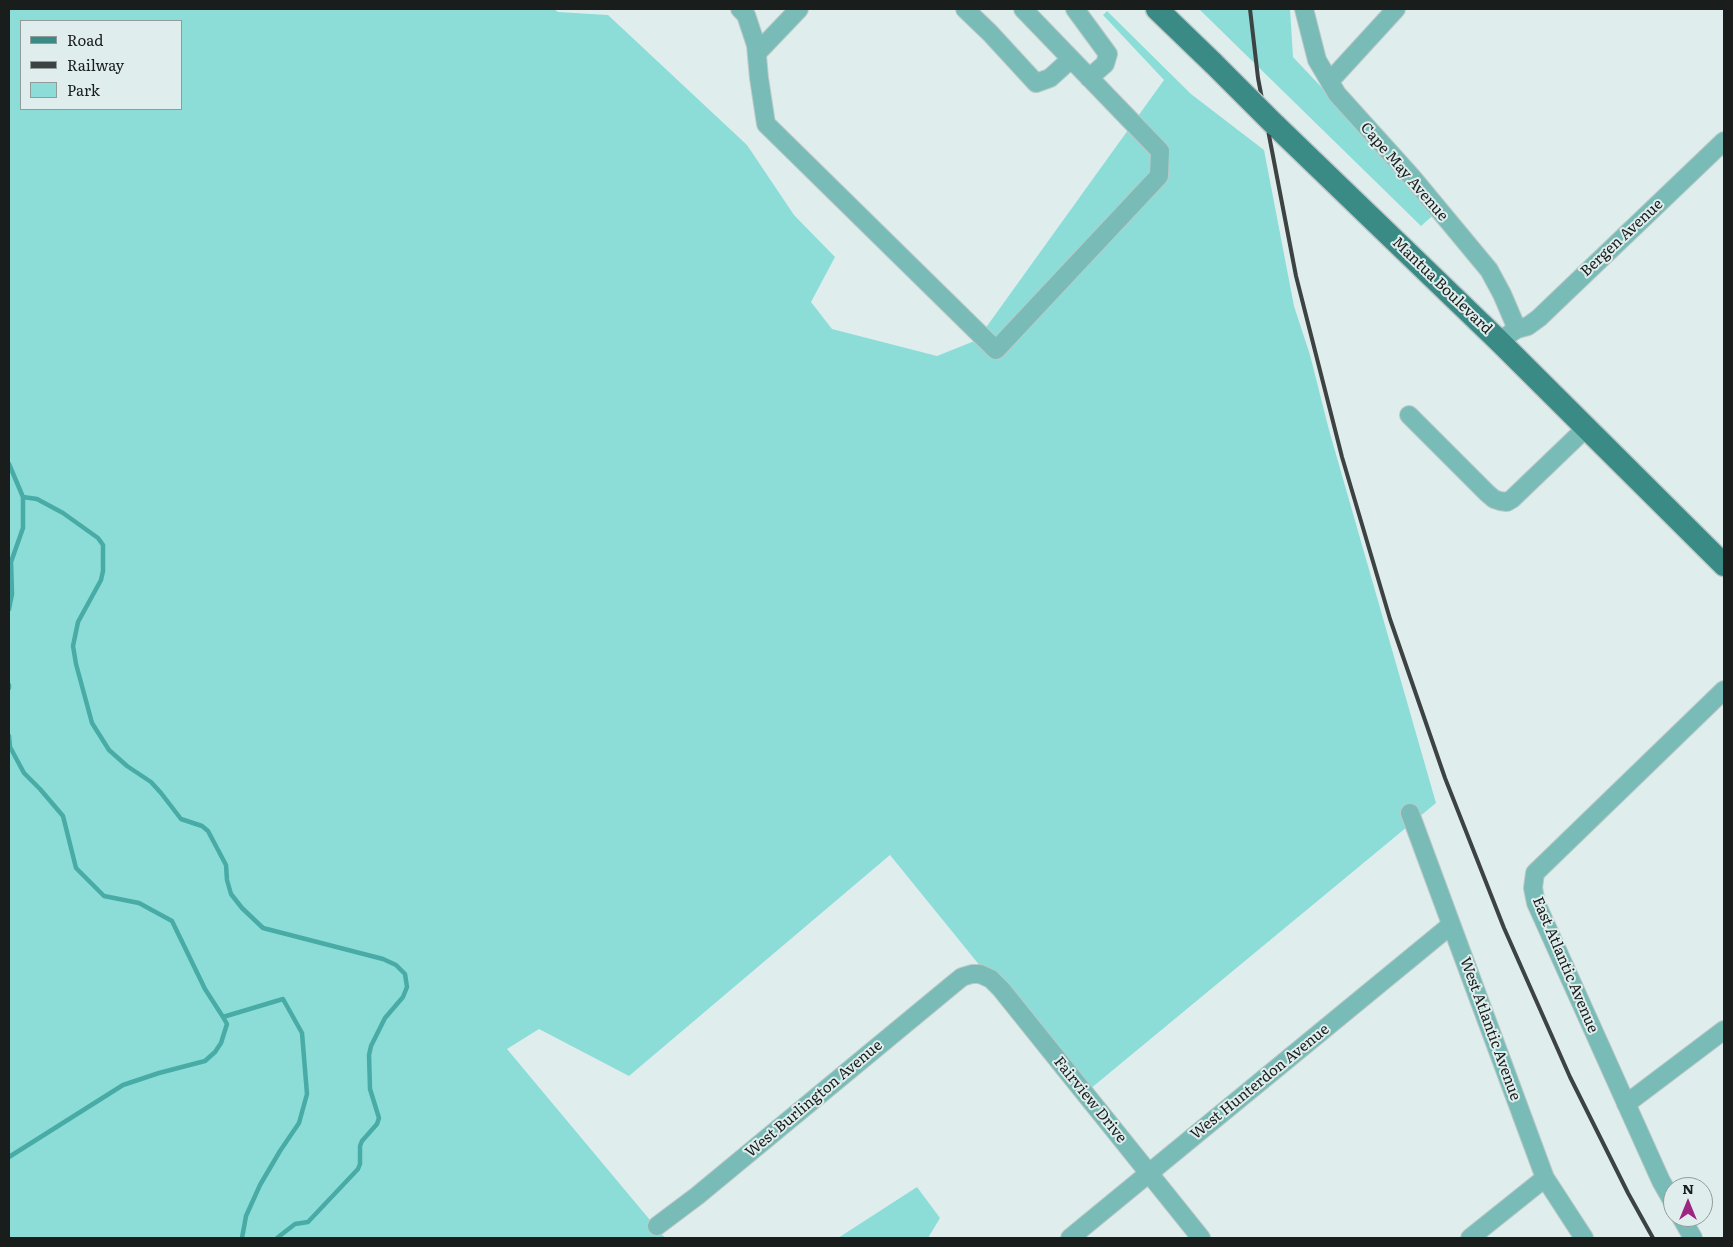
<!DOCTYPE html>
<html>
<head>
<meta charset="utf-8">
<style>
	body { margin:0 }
	#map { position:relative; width:1733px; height:1247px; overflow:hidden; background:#dfeeed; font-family:Literata,serif }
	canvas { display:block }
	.frame { position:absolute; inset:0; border:10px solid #191e1d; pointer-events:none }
	.legend { position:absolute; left:20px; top:20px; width:162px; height:90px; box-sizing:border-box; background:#dfeeed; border:1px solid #909b9a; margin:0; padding:6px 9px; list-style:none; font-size:15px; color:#191e1d }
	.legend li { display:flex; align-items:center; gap:10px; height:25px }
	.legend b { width:25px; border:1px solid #909b9a }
	.north { position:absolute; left:1663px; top:1177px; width:50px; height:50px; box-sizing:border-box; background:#dfeeed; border:1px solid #909b9a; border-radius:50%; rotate:0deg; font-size:14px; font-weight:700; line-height:20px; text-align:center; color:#191e1d }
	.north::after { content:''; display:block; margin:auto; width:18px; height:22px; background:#9d2680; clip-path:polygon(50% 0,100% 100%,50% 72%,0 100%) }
</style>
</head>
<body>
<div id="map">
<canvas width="1733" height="1247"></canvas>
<div class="frame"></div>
<ul class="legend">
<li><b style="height:6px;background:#3a8a85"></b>Road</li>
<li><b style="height:6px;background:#3c4342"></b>Railway</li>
<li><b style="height:14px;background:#8cddd8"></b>Park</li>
</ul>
<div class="north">N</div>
</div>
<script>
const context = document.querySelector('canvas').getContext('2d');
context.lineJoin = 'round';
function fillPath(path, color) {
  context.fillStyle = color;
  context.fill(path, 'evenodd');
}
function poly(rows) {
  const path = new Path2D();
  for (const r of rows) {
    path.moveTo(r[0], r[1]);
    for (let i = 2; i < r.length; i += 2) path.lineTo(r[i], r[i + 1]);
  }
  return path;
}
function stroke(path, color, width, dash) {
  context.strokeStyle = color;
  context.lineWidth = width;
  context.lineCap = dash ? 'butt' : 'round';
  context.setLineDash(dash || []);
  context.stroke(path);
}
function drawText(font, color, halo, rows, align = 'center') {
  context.font = font + ' Literata,serif';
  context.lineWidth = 4;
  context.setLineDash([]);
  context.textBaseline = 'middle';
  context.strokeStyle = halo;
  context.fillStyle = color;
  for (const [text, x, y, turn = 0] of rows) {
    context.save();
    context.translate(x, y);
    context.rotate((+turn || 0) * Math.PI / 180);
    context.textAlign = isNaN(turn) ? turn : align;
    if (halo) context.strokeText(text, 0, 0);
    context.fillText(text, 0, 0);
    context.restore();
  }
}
const green = poly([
	[9,9,554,9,558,12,608,15,747,145,794,215,835,257,811,302,832,329,937,356,977,340,1164,80,1103,15,1107,11,1191,94,1264,150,1294,306,1310,355,1329,430,1436,803,1084,1094,890,855,629,1076,539,1029,507,1049,665,1238,9,1238],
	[21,21,181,21,181,109,21,109],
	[1199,9,1290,9,1293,57,1438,211,1421,226],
	[917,1187,940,1218,928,1238,838,1238]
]);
const stream = poly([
	[9,464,23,497,23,528,11,562,12,594,9,609],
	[23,497,37,499,63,513,98,538,103,545,103,571,101,580,78,622,73,646,76,664,92,723,109,750,127,766,151,782,161,793,181,819,202,826,208,831,226,865,227,880,231,894,242,908,263,928,383,959,396,965,405,974,407,987,403,997,385,1018,371,1046,369,1055,370,1089,379,1118,377,1124,362,1141,360,1146,360,1164,358,1169,308,1222,295,1224,277,1238],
	[9,685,9,688],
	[9,736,10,747,24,773,40,789,63,816,76,868,104,896,139,903,172,921,205,989,223,1017,283,999,302,1033,307,1094,299,1123,280,1151,260,1185,246,1216,242,1238],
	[9,1157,123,1085,159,1073,205,1061,215,1052,221,1043,227,1024,223,1017]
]);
const minor = poly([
	[740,9,746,15,756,45,759,78,766,124,996,350,1159,176,1160,151,1023,9],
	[965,9,990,33,1036,83,1050,78,1071,59],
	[1075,9,1108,54,1105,64,1089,78],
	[1304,9,1317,60,1337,94,1411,176,1489,270,1502,294,1517,329],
	[757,53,799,9],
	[1330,81,1396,9],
	[1508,335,1517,329,1528,326,1539,318,1724,141],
	[1409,415,1487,493,1494,499,1500,501,1507,502,1512,499,1586,428],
	[1410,813,1545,1178,1584,1238],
	[1626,1104,1724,1030],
	[1673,1202,1661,1181,1536,903,1533,888,1535,873,1724,690],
	[1681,1217,1693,1238],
	[657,1226,697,1196,951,986,962,977,972,974,980,974,991,979,1001,989,1201,1238],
	[1070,1238,1451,925],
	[1470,1238,1545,1178]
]);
const major = poly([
	[1157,9,1214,64],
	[1275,125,1499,341,1724,565]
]);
const rail = poly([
	[1250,9,1258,78,1296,276,1342,457,1390,619,1445,778,1504,928,1570,1077,1628,1193,1653,1238]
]);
const majorBridge = poly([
	[1214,64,1275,125]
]);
const streetNames = [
	["Cape May Avenue",1404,172,49],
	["Bergen Avenue",1622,238,-43],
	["Mantua Boulevard",1442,286,44],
	["East Atlantic Avenue",1565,965,67],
	["West Atlantic Avenue",1490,1029,70],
	["West Hunterdon Avenue",1260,1082,-39],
	["West Burlington Avenue",814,1099,-40],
	["Fairview Drive",1090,1100,51]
];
fillPath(green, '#8cddd8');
stroke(stream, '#48aba5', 4.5);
stroke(minor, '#bbc9c8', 20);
stroke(major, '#bbc9c8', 25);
stroke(minor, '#79bcb7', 18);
stroke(major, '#3a8a85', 22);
stroke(rail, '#3c4342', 4);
stroke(majorBridge, '#bbc9c8', 25, []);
stroke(majorBridge, '#3a8a85', 22);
drawText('15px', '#191e1d', '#dfeeed', streetNames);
</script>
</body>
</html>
